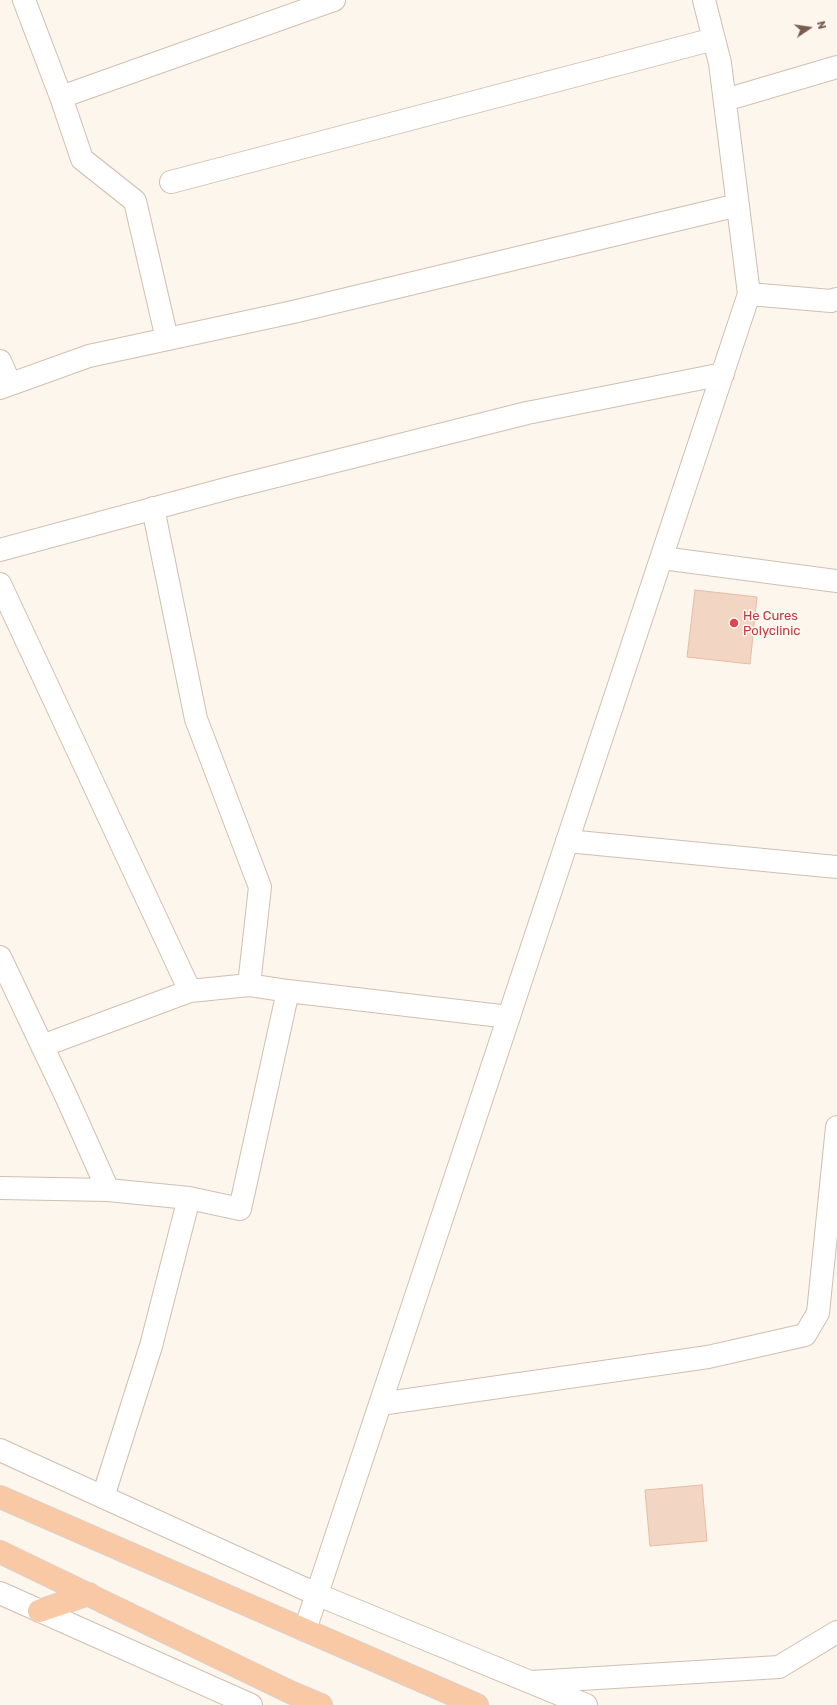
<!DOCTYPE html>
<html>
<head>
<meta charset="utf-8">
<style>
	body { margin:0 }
	#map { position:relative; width:837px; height:1705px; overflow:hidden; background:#fdf6ec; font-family:Rubik,sans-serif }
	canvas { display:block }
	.north { position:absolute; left:789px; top:8px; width:40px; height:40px; -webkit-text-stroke:3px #fffaf3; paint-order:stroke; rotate:77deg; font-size:11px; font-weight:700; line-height:16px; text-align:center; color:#7a5c4d }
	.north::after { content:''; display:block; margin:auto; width:14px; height:18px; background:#7a5c4d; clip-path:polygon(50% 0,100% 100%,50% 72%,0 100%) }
</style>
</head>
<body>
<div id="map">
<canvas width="837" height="1705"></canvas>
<div class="north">N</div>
</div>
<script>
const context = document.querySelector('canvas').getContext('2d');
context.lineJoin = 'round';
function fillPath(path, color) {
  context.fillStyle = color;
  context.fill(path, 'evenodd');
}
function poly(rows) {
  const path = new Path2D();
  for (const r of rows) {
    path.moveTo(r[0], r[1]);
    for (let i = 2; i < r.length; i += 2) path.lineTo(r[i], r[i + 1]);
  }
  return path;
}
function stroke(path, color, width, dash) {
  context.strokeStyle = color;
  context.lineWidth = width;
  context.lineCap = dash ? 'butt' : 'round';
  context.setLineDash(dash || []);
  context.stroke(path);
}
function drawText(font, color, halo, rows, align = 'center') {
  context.font = font + ' Rubik,sans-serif';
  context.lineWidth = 3;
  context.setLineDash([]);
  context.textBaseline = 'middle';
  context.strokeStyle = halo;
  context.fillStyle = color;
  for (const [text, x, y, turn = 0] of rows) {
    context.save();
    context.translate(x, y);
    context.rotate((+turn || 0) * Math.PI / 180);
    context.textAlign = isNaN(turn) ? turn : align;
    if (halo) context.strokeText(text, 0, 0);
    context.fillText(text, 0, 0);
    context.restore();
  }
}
const building = poly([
	[695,590,757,597,750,664,687,657,695,590],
	[702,1485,707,1541,650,1546,645,1490,702,1485]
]);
const minor = poly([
	[24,0,61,97,82,159,135,201,167,339],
	[61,97,334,0],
	[725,100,837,67],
	[171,182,714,39],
	[749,294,831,301,837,299],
	[0,361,10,384],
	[0,388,89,356,293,312,738,205],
	[153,508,196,719,260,887,249,985],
	[0,550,233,487,527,413,723,374],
	[662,558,837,581],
	[0,584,190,991],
	[567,841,837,867],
	[0,957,66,1096,108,1190,0,1188],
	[288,991,509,1017],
	[42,1046,190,991,249,985,288,991,240,1209,189,1198,108,1190],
	[380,1404,708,1357,805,1335,818,1313,837,1127],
	[103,1497,151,1346,189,1198],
	[305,1630,749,294,720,63,704,0],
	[532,1682,779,1667,837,1632]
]);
const tertiary = poly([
	[0,1450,316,1594,586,1705],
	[0,1593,251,1705]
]);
const trunk = poly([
	[0,1497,477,1705],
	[0,1552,290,1692,321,1705],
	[39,1611,89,1594]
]);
const markers = [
	[734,623,5,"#e0444e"]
];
const healthNames = [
	["He Cures",743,616],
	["Polyclinic",743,631]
];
fillPath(building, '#f3d5c3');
stroke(building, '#e6bba3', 1);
stroke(minor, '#d1beb0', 24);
stroke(tertiary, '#d1beb0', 24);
stroke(trunk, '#dad1cd', 24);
stroke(minor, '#fff', 22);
stroke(tertiary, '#fff', 22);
stroke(trunk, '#f9c8a4', 22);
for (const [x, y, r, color] of markers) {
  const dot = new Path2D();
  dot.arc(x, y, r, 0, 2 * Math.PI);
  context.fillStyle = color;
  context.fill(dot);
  stroke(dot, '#fffaf3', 1.5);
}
drawText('13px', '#be3a42', '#fffaf3', healthNames, 'left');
</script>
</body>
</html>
